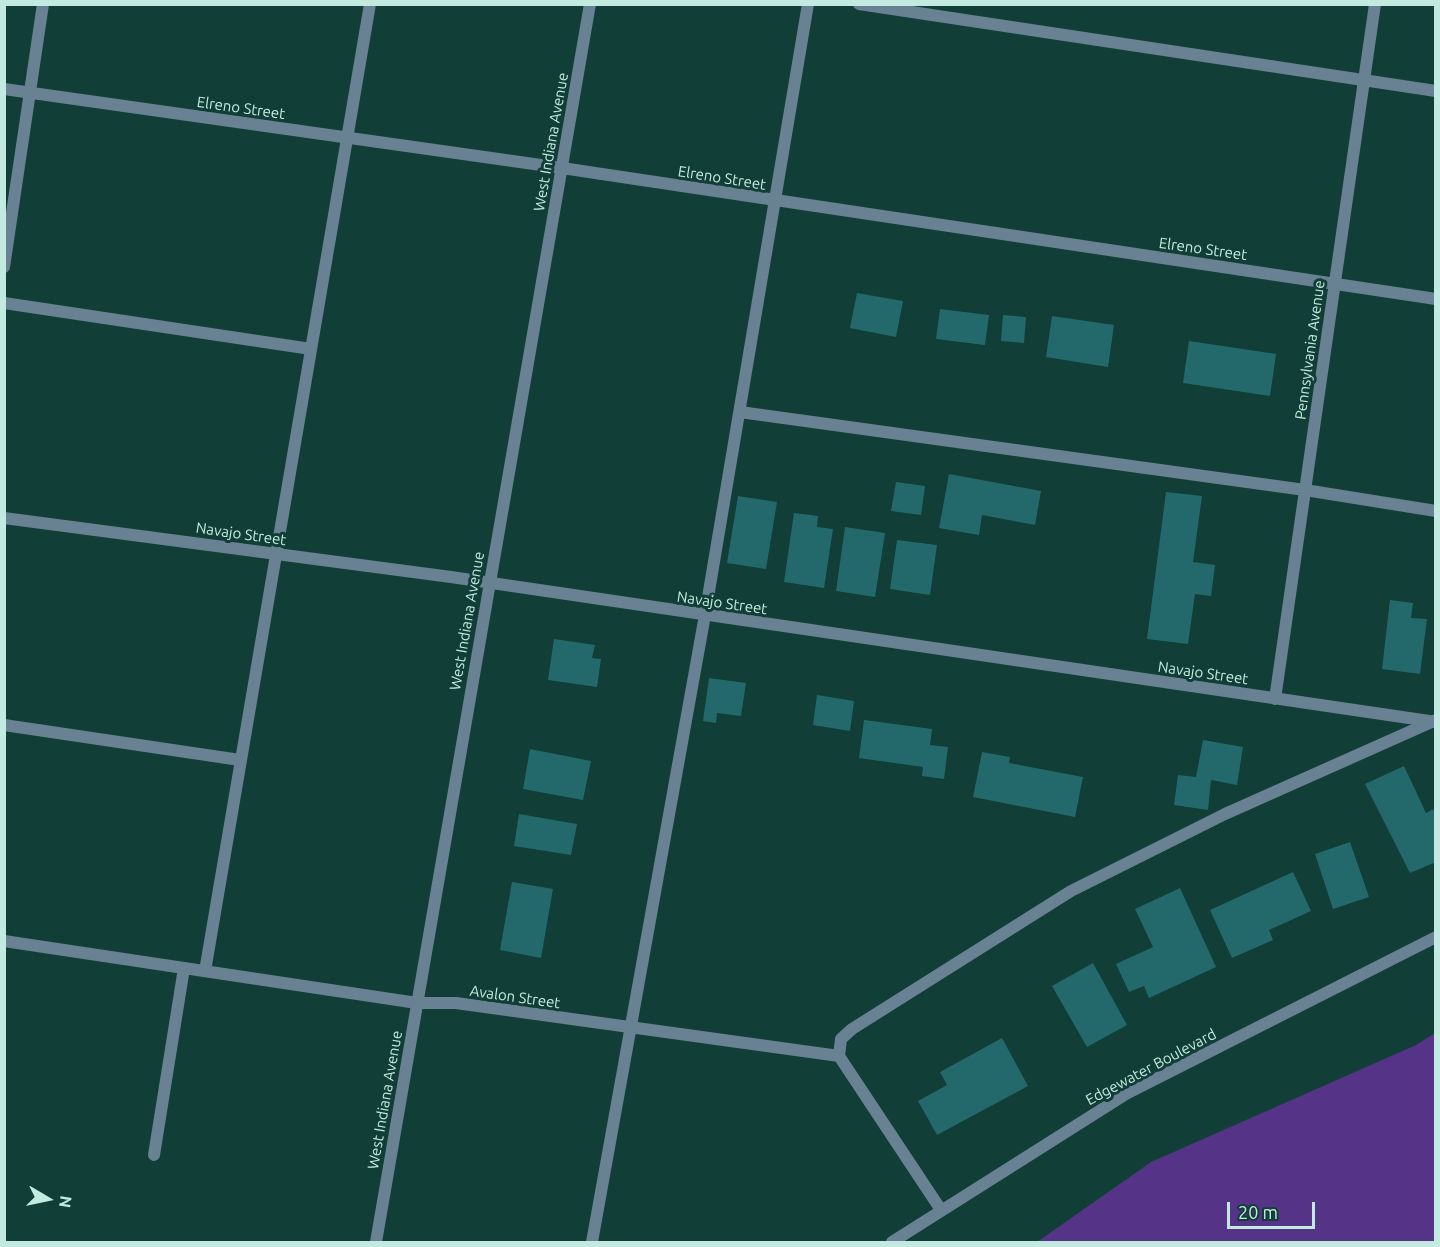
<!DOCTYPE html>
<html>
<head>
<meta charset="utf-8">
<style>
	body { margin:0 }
	#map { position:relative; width:1440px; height:1247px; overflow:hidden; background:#113e36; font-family:Ubuntu,sans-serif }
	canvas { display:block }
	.frame { position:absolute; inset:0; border:6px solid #c3eae0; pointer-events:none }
	.north { position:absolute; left:18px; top:1169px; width:60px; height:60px; -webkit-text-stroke:4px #113e36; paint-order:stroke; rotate:99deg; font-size:16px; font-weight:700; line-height:24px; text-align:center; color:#c3eae0 }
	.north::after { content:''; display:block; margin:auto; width:21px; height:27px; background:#c3eae0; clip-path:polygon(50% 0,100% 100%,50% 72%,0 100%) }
	.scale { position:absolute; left:1227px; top:1202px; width:88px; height:27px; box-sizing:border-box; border:3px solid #c3eae0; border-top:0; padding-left:8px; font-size:18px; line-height:21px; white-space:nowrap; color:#c3eae0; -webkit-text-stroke:4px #113e36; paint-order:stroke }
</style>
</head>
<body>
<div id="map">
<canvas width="1440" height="1247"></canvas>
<div class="frame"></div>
<div class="north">N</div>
<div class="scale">20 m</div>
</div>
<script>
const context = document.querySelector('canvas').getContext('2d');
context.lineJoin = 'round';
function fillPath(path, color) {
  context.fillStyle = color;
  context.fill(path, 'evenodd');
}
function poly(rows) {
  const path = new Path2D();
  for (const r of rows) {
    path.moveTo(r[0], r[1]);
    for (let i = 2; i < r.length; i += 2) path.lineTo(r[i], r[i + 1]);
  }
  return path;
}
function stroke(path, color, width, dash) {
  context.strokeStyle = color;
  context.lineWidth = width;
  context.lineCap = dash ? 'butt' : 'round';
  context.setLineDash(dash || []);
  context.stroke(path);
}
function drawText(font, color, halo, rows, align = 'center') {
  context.font = font + ' Ubuntu,sans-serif';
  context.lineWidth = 6;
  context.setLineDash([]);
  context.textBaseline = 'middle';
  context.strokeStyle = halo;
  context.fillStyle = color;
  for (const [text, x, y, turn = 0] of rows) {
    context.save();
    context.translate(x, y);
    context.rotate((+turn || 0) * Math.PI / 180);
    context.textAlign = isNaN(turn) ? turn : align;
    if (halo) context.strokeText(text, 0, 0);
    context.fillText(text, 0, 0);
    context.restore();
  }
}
const water = poly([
	[1435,1033,1435,1242,1037,1242,1151,1162,1416,1045]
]);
const building = poly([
	[857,293,903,301,896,337,850,328],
	[940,309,989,315,985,345,936,339],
	[1003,315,1026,317,1024,343,1001,341],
	[1052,316,1114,325,1108,367,1046,357],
	[1189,341,1276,354,1270,396,1183,383],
	[949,474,1041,491,1035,525,982,515,979,535,939,528],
	[896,482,925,486,921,515,891,511],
	[1166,492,1202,496,1193,562,1215,565,1211,596,1195,594,1188,644,1147,639],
	[738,496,777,502,766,569,727,563],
	[794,513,818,516,817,527,833,529,824,588,784,582],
	[845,527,885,533,875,597,836,591],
	[897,540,937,545,930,595,890,589],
	[1390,600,1413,603,1411,618,1427,619,1420,674,1382,669],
	[554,639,595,645,592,658,601,659,597,687,548,680],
	[709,678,746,683,741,716,717,713,716,723,703,721],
	[817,695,854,701,850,731,813,725],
	[864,720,932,729,930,745,948,747,944,779,922,776,923,767,859,758],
	[1203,740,1243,747,1237,785,1211,780,1208,810,1174,805,1178,775,1196,777],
	[530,749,591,761,583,800,523,789],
	[982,752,1010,757,1009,763,1083,777,1075,817,973,797],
	[1404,766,1426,813,1433,809,1436,816,1436,862,1410,873,1365,784],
	[519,814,577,824,571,855,514,846],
	[1350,842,1369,897,1333,909,1315,854],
	[1293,872,1311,911,1269,930,1273,940,1232,958,1210,910],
	[512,882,553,889,541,958,500,950],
	[1180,888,1216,967,1149,998,1144,986,1129,992,1116,964,1153,947,1135,909],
	[1093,963,1127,1025,1087,1047,1052,986],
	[1002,1038,1028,1086,937,1135,918,1101,947,1085,940,1072]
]);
const service = poly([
	[859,4,1436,91],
	[4,303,311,349],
	[740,412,1305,490,1436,511],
	[4,725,240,760],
	[205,971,370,4],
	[839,1056,841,1039,852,1029,1071,891,1225,814,1436,720],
	[154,1155,184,968],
	[592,1242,705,615,808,4]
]);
const minor = poly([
	[4,89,562,168,1436,299],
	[4,267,43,4],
	[4,518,451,577,1436,722],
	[1275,699,1375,4],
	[4,941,417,1003,456,1003,839,1056,941,1210],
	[892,1242,1126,1094,1436,937]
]);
const tertiary = poly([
	[376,1242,590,4]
]);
const streetNames = [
	["Elreno Street",241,108,8],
	["West Indiana Avenue",551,142,-80],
	["Elreno Street",722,178,9],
	["Elreno Street",1203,249,8],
	["Pennsylvania Avenue",1310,350,-82],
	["Navajo Street",241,534,8],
	["Navajo Street",722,603,8],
	["West Indiana Avenue",467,621,-80],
	["Navajo Street",1203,673,8],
	["Avalon Street",515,997,8],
	["Edgewater Boulevard",1151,1067,-28],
	["West Indiana Avenue",385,1100,-80]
];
fillPath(water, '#553387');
fillPath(building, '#23696c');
stroke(service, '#698293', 12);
stroke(minor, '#698293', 12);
stroke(tertiary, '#698293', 12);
drawText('15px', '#c3eae0', '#113e36', streetNames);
</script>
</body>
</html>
